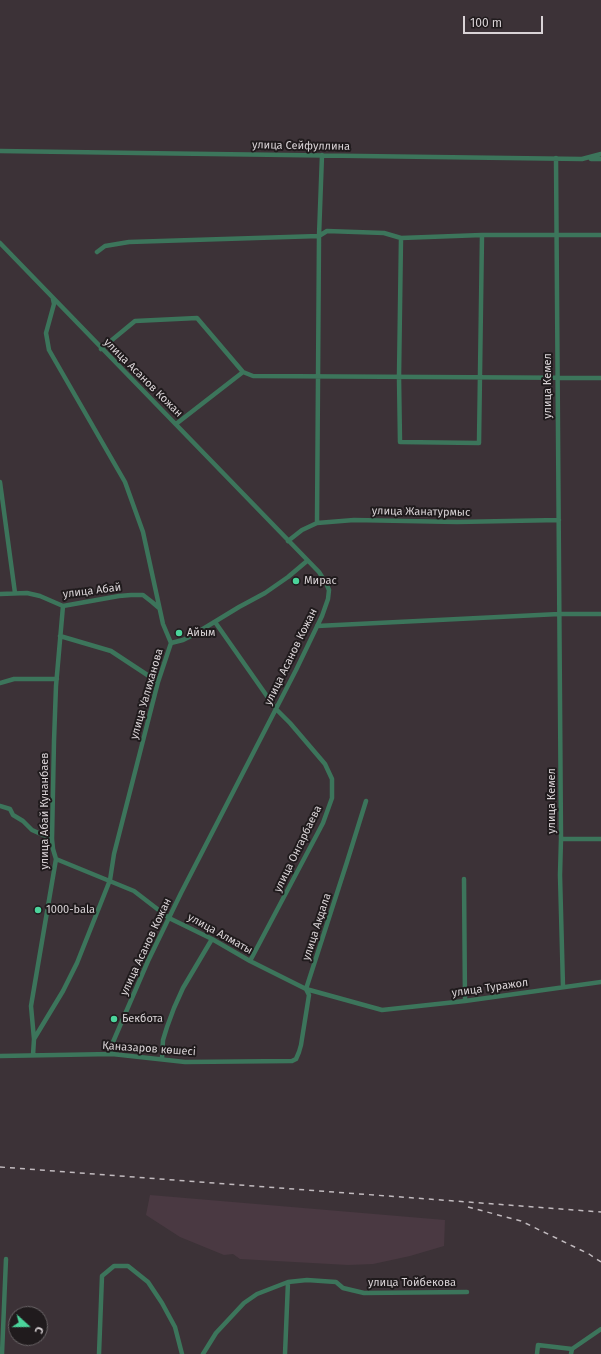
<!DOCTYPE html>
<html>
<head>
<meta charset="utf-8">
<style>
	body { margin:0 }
	#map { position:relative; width:601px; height:1354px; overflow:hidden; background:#3c3237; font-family:"Fira Sans",sans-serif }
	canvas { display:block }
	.north { position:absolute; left:8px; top:1306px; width:40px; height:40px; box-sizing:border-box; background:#201b1d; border:1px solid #6a6567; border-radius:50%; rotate:111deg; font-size:11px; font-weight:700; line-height:16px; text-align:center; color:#d9d3d6 }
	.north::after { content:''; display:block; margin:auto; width:14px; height:18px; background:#4bd49b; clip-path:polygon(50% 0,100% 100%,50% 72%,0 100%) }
	.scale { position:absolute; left:463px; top:16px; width:80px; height:18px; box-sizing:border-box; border:2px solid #d9d3d6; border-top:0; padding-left:5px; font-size:12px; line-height:14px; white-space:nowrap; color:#d9d3d6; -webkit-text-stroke:3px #201b1d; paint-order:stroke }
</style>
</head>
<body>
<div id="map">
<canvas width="601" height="1354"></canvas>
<div class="north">С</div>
<div class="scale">100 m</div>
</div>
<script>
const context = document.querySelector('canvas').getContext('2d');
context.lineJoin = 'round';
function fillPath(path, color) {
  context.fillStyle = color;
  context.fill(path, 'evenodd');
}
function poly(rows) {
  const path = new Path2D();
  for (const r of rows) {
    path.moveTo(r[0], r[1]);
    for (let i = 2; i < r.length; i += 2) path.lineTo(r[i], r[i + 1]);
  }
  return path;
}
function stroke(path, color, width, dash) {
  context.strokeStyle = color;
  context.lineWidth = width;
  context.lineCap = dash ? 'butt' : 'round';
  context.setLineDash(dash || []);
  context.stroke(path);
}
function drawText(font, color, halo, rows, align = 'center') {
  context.font = font + ' "Fira Sans",sans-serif';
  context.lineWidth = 4;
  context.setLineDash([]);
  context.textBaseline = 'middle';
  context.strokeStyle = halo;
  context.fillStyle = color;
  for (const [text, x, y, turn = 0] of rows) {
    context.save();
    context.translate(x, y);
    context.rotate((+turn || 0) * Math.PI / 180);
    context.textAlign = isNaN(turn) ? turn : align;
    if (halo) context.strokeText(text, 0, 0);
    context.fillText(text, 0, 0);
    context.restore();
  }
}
const built = poly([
	[150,1195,445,1220,444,1246,410,1256,373,1264,348,1265,240,1259,233,1254,224,1255,180,1237,146,1215]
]);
const street = poly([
	[0,151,138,153,582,159,601,154],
	[556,158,561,839,560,875,563,987],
	[591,159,601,159],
	[401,238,399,377,400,442,479,443,482,235],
	[0,243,319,572,326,583,329,590,328,599,322,616,296,670,181,893,148,961,113,1042,112,1054],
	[97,252,105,246,129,242,319,236,327,231,384,233,401,238,482,235,601,235],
	[101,349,135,321,197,318,243,372],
	[176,424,243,372,253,376,601,378],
	[0,482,15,593],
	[317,523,319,236,322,155],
	[288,541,302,530,317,523,354,520,457,522,559,520],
	[0,594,27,593,40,596,63,606,119,596,131,595,143,595,152,602,159,608],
	[215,622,276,709,290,723,325,764,332,779,332,798,323,823,250,961],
	[317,626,559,614,601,614],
	[60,636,111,651,158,682],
	[171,643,183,640,193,635,239,607,265,593,288,577,307,561],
	[0,683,14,679,57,679],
	[0,806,10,809,13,815,23,821,32,830,52,839],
	[561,839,601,839],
	[56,859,134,891,169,918,212,939,250,961,306,989,382,1010,465,1001,601,982],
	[464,879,465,1001],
	[34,1039,31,1006,56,859,53,849,52,839,54,741,56,686,63,606],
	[33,1055,34,1039,63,991,77,963,110,880,114,854,158,682,171,643,163,624,143,532,125,482,49,350,46,333,54,304,53,299],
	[0,1056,112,1054,185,1062,292,1061,296,1059,299,1052,301,1045,309,995,306,989,347,862,366,801],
	[162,1059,163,1040,167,1027,174,1008,183,988,212,939],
	[2,1354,6,1259],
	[99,1354,102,1276,114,1266,128,1266,148,1282,162,1303,175,1327,182,1354],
	[203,1354,216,1333,244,1303,257,1294,288,1282,307,1280,336,1282,343,1288,364,1293,467,1292],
	[285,1354,288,1282],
	[537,1354,538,1345,572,1349],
	[571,1354,572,1349,601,1329]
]);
const rail = poly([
	[0,1167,601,1212],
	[468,1207,521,1221,589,1254,601,1262]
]);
const markers = [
	[296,581,4,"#4bd49b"],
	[179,633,4,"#4bd49b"],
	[38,910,4,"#4bd49b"],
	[114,1019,4,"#4bd49b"]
];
const streetNames = [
	["улица Сейфуллина",301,146,1],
	["улица Асанов Кожан",143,378,45],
	["улица Кемел",548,386,-90],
	["улица Жанатурмыс",421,512,1],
	["улица Абай",92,591,-7],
	["улица Асанов Кожан",291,657,-64],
	["улица Уалиханова",147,694,-74],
	["улица Кемел",552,801,-90],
	["улица Абай Кунанбаев",45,811,-90],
	["улица Онгарбаева",298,849,-64],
	["улица Акдала",317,927,-72],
	["улица Алматы",220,934,29],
	["улица Асанов Кожан",146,947,-65],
	["улица Туражол",490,988,-8],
	["Қаназаров көшесі",149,1049,4],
	["улица Тойбекова",412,1283]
];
const poiNames = [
	["Мирас",304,581],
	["Айым",187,633],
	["1000-bala",46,910],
	["Бекбота",122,1019]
];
fillPath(built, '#4a3942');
stroke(street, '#3c755b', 4.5);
stroke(rail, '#c1babe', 1.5, [5, 5]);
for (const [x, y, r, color] of markers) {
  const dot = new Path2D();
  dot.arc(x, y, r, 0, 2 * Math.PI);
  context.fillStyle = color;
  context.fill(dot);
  stroke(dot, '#201b1d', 1.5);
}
drawText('11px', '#d9d3d6', '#201b1d', streetNames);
drawText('11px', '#d9d3d6', '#201b1d', poiNames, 'left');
</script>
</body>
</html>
